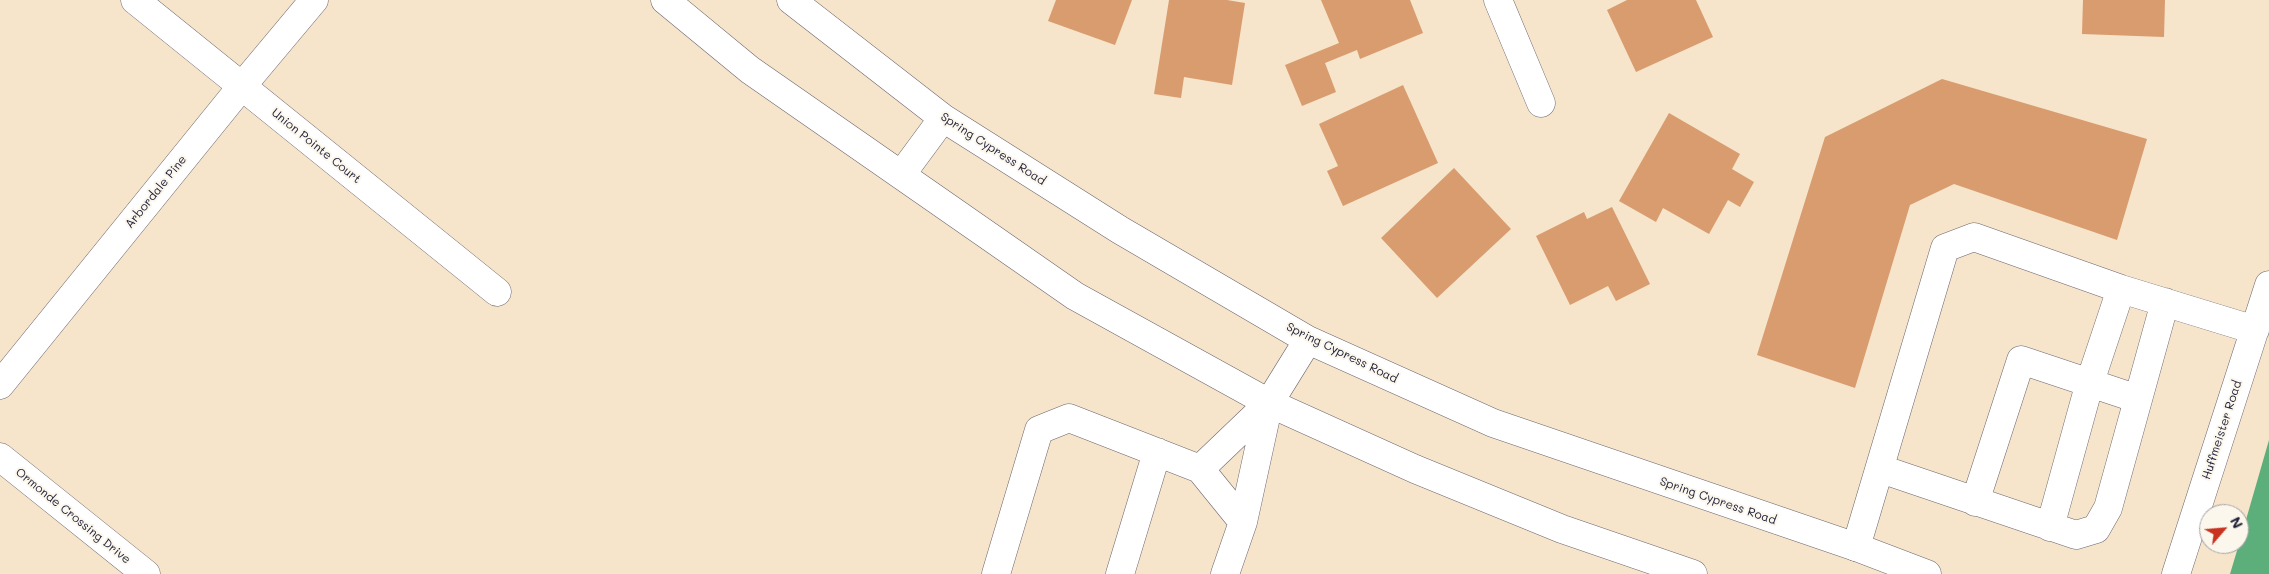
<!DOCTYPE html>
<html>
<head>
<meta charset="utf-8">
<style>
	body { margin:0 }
	#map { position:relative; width:2269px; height:574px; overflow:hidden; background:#f6e4cb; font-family:Mali,sans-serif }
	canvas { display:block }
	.north { position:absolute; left:2199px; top:504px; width:50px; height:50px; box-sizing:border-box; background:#fbf7ec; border:1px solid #a4a2a5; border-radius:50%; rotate:63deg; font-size:14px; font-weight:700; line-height:20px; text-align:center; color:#22223b }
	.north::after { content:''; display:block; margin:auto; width:18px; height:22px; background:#c8321e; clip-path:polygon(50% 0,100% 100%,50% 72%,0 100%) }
</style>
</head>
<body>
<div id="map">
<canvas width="2269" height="574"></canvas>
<div class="north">N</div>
</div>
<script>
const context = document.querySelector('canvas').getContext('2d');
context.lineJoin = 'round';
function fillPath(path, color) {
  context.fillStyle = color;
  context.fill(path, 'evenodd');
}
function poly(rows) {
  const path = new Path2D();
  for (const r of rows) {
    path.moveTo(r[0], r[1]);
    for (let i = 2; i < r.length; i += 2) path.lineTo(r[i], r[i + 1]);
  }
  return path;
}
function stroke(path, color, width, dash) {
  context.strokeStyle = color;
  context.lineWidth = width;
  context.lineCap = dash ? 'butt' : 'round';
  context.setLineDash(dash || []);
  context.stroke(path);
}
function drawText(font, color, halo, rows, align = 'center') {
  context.font = font + ' Mali,sans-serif';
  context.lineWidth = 4;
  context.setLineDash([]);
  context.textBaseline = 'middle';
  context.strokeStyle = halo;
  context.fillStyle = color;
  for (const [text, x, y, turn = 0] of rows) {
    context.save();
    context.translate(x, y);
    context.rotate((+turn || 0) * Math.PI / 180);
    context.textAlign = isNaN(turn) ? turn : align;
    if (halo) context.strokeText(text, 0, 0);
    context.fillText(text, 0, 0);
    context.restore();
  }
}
const forest = poly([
	[2269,440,2269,574,2230,574,2239,544]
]);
const building = poly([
	[1056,0,1132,0,1115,45,1048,21],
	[1169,0,1227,0,1245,3,1232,85,1184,77,1181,98,1154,94],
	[1321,0,1410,0,1423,33,1360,59,1357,50,1325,63,1336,92,1302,106,1285,65,1339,43],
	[1627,0,1696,0,1713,37,1636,72,1607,10],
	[2083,0,2165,0,2164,37,2082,34],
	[1942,79,2147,139,2117,240,1954,184,1910,205,1855,388,1757,355,1825,137],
	[1403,85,1438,163,1343,206,1327,171,1338,166,1319,124],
	[1669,113,1740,154,1732,169,1754,182,1740,207,1728,200,1709,234,1663,208,1656,222,1619,201],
	[1454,168,1511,229,1437,298,1381,238],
	[1612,207,1650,284,1616,301,1608,286,1570,305,1536,236,1584,212,1587,219]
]);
const minor = poly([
	[135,0,497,292],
	[1498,0,1541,103],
	[0,385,242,86,314,0],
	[0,457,146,574],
	[1200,469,1269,403],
	[1881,469,2076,535,2096,529,2108,508,2165,302],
	[1975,502,2021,360,2138,399],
	[2050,527,2090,382,2121,289],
	[1856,547,1945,248,1974,237,2121,289,2255,330],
	[996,574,1039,430,1069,418,1200,469,1243,522],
	[1120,574,1157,452],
	[1225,574,1243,522,1269,403],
	[2176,574,2269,285]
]);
const major = poly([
	[665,0,750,70,1075,296,1269,403,1415,469,1562,529,1693,574],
	[791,0,943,118,1120,230,1308,340,1493,423,1856,547,1927,574],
	[901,175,943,118],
	[1269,403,1308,340]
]);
const streetNames = [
	["Union Pointe Court",316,146,39],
	["Spring Cypress Road",993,149,33],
	["Arbordale Pine",156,192,-51],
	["Spring Cypress Road",1342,353,26],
	["Huffmeister Road",2222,430,-72],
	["Spring Cypress Road",1718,501,19],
	["Ormonde Crossing Drive",73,516,39]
];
fillPath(forest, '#5cae7b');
fillPath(building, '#d89c6e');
stroke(minor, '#6c666d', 29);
stroke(major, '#6c666d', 29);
stroke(minor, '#fff', 28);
stroke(major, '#fff', 28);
drawText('12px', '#22223b', '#fbf7ec', streetNames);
</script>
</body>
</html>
